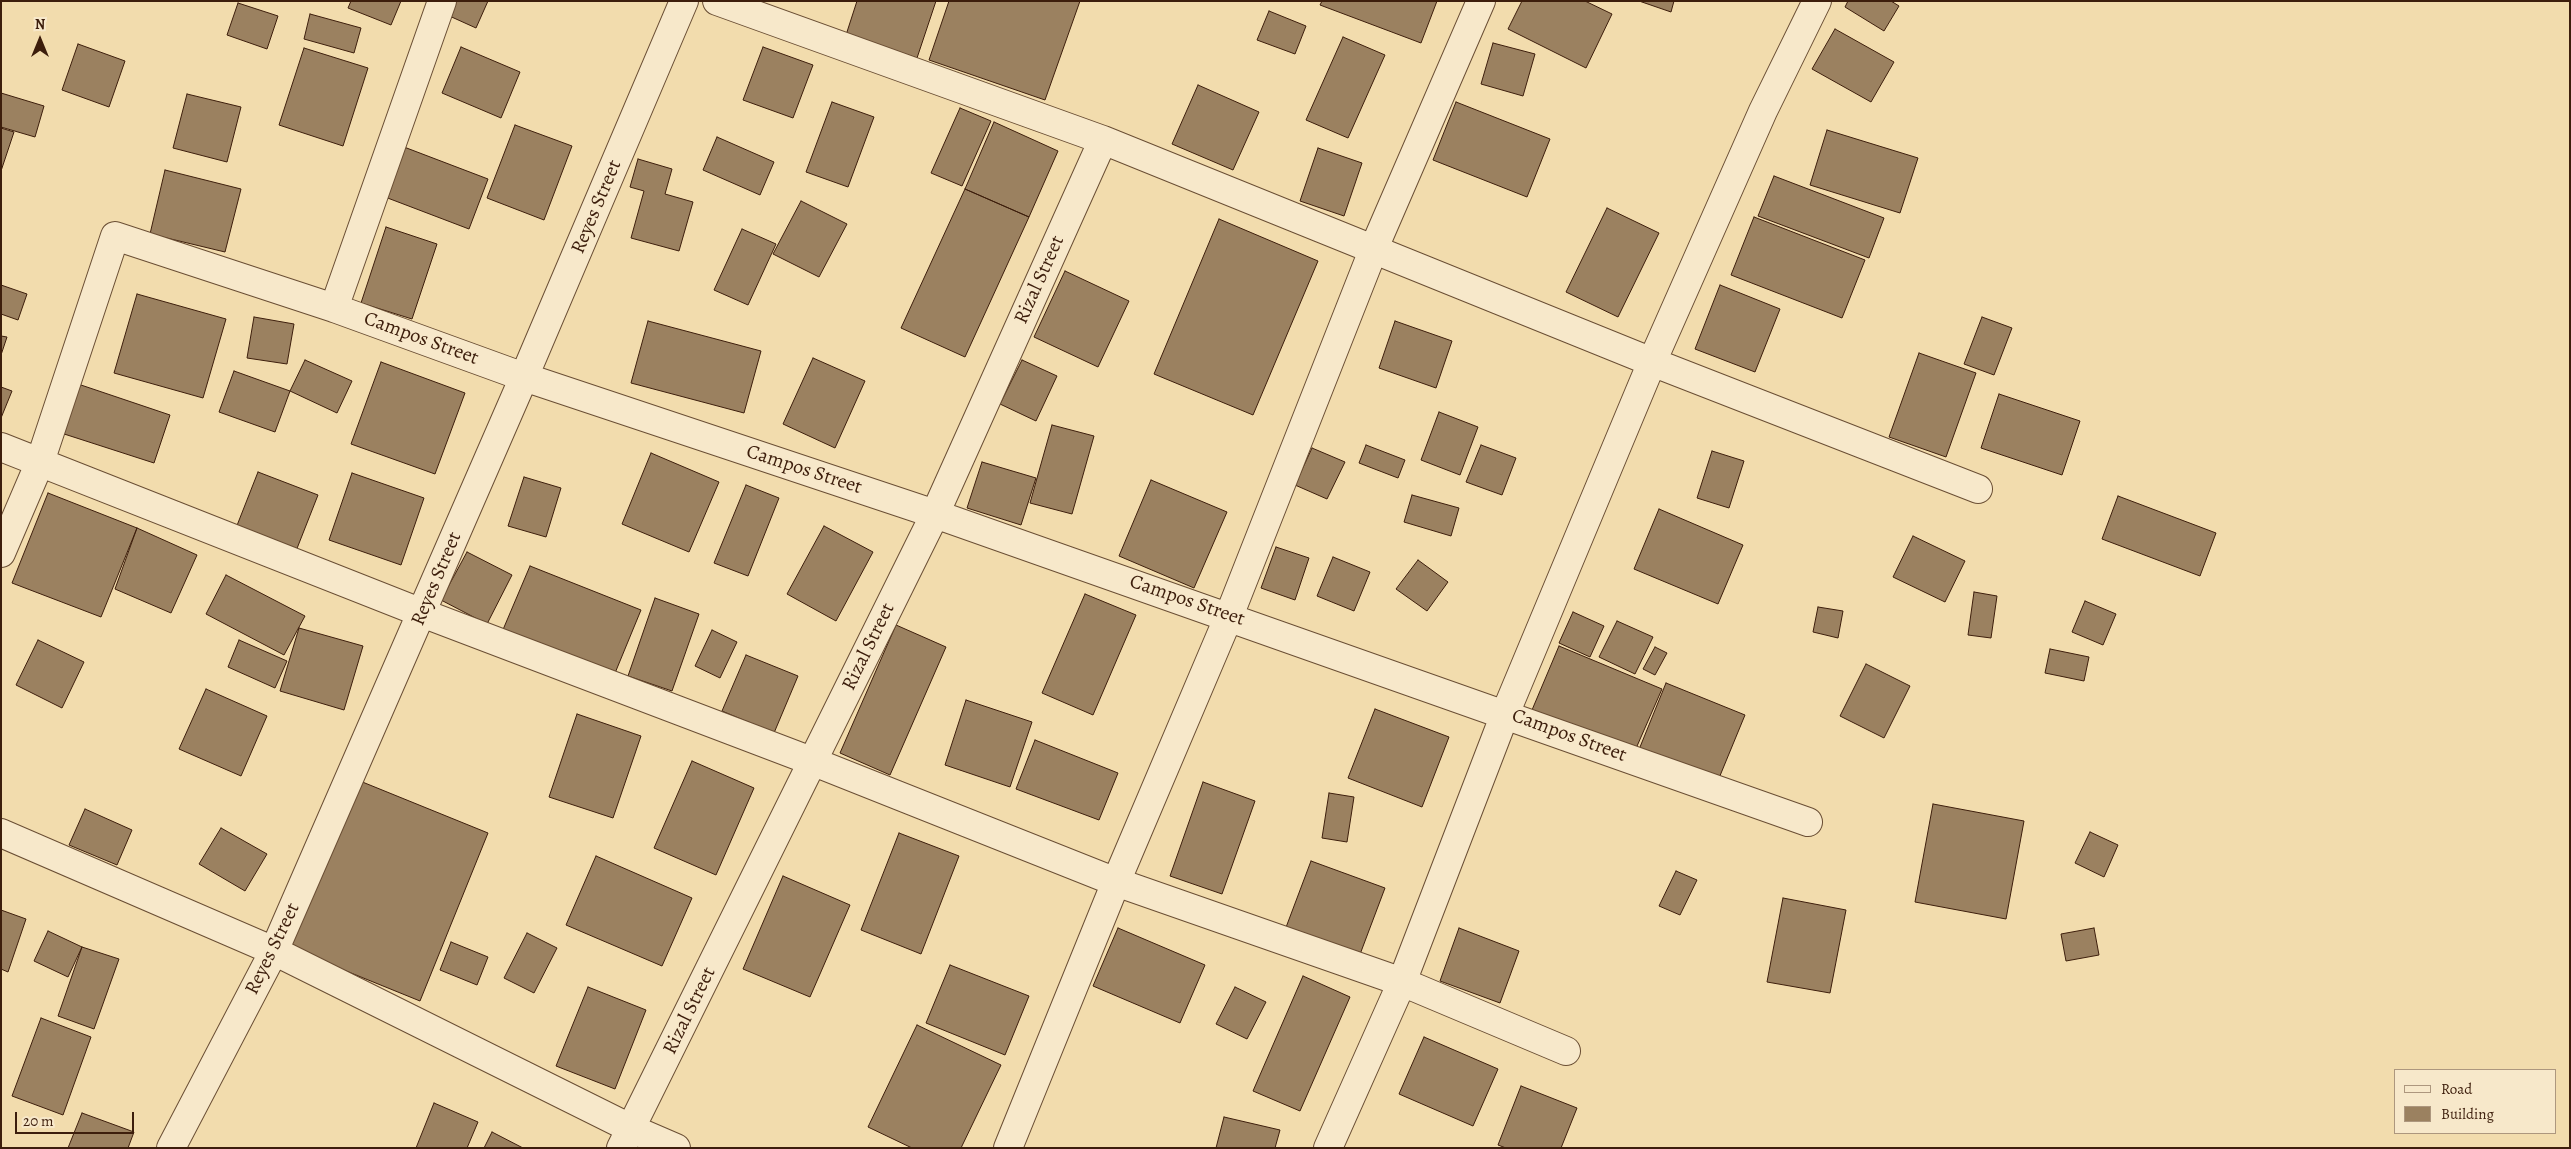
<!DOCTYPE html>
<html>
<head>
<meta charset="utf-8">
<style>
	body { margin:0 }
	#map { position:relative; width:2571px; height:1149px; overflow:hidden; background:#f2dcad; font-family:Alegreya,serif }
	canvas { display:block }
	.frame { position:absolute; inset:0; border:2px solid #3d1e0c; pointer-events:none }
	.legend { position:absolute; left:2394px; top:1069px; width:162px; height:65px; box-sizing:border-box; background:#f7e8ca; border:1px solid #ad977e; margin:0; padding:6px 9px; list-style:none; font-size:15px; color:#3d1e0c }
	.legend li { display:flex; align-items:center; gap:10px; height:25px }
	.legend b { width:25px; border:1px solid #ad977e }
	.north { position:absolute; left:15px; top:15px; width:50px; height:50px; -webkit-text-stroke:4px #f7e8ca; paint-order:stroke; rotate:0deg; font-size:14px; font-weight:700; line-height:20px; text-align:center; color:#3d1e0c }
	.north::after { content:''; display:block; margin:auto; width:18px; height:22px; background:#3d1e0c; clip-path:polygon(50% 0,100% 100%,50% 72%,0 100%) }
	.scale { position:absolute; left:15px; top:1112px; width:119px; height:22px; box-sizing:border-box; border:2px solid #3d1e0c; border-top:0; padding-left:6px; font-size:15px; line-height:18px; white-space:nowrap; color:#3d1e0c; -webkit-text-stroke:4px #f7e8ca; paint-order:stroke }
</style>
</head>
<body>
<div id="map">
<canvas width="2571" height="1149"></canvas>
<div class="frame"></div>
<ul class="legend">
<li><b style="height:6px;background:#f7e8ca"></b>Road</li>
<li><b style="height:14px;background:#9b8160"></b>Building</li>
</ul>
<div class="north">N</div>
<div class="scale">20 m</div>
</div>
<script>
const context = document.querySelector('canvas').getContext('2d');
context.lineJoin = 'round';
function fillPath(path, color) {
  context.fillStyle = color;
  context.fill(path, 'evenodd');
}
function poly(rows) {
  const path = new Path2D();
  for (const r of rows) {
    path.moveTo(r[0], r[1]);
    for (let i = 2; i < r.length; i += 2) path.lineTo(r[i], r[i + 1]);
  }
  return path;
}
function stroke(path, color, width, dash) {
  context.strokeStyle = color;
  context.lineWidth = width;
  context.lineCap = dash ? 'butt' : 'round';
  context.setLineDash(dash || []);
  context.stroke(path);
}
function drawText(font, color, halo, rows, align = 'center') {
  context.font = font + ' Alegreya,serif';
  context.lineWidth = 4;
  context.setLineDash([]);
  context.textBaseline = 'middle';
  context.strokeStyle = halo;
  context.fillStyle = color;
  for (const [text, x, y, turn = 0] of rows) {
    context.save();
    context.translate(x, y);
    context.rotate((+turn || 0) * Math.PI / 180);
    context.textAlign = isNaN(turn) ? turn : align;
    if (halo) context.strokeText(text, 0, 0);
    context.fillText(text, 0, 0);
    context.restore();
  }
}
const building = poly([
	[351,1,401,1,391,25,348,8,351,1],
	[451,1,488,1,476,28,445,14,451,1],
	[857,1,936,1,917,58,846,35,857,1],
	[949,1,1080,1,1045,100,929,60,949,1],
	[1322,1,1437,1,1421,43,1320,5,1322,1],
	[1522,1,1585,1,1612,14,1586,68,1508,29,1522,1],
	[1639,1,1674,1,1671,12,1639,1],
	[1848,1,1891,1,1899,6,1884,31,1845,7,1848,1],
	[238,3,278,16,267,49,227,35,238,3],
	[1269,11,1306,26,1295,54,1257,40,1269,11],
	[310,14,361,28,354,53,304,39,310,14],
	[1835,29,1894,62,1871,102,1812,69,1835,29],
	[1343,37,1385,55,1348,138,1306,120,1343,37],
	[1493,43,1535,54,1523,96,1481,84,1493,43],
	[78,44,125,61,109,107,62,90,78,44],
	[461,47,520,72,501,118,442,93,461,47],
	[763,47,813,65,793,118,743,100,763,47],
	[304,48,368,68,343,146,279,125,304,48],
	[1198,85,1259,112,1233,170,1172,144,1198,85],
	[1,93,44,106,35,137,1,127,1,93],
	[187,94,241,107,227,162,173,148,187,94],
	[832,102,874,117,848,187,806,172,832,102],
	[1456,102,1550,139,1527,197,1433,160,1456,102],
	[960,108,991,121,962,186,931,173,960,108],
	[994,122,1058,151,1029,217,965,189,994,122],
	[515,125,572,146,544,220,487,198,515,125],
	[1,128,14,132,1,171,1,128],
	[1827,130,1918,158,1900,213,1810,185,1827,130],
	[717,137,774,162,760,195,703,170,717,137],
	[404,147,488,179,469,229,385,197,404,147],
	[1318,148,1362,163,1344,216,1300,201,1318,148],
	[638,159,672,169,665,194,693,202,679,251,631,238,644,191,630,187,638,159],
	[165,170,241,189,225,252,150,234,165,170],
	[1774,176,1884,218,1869,258,1758,216,1774,176],
	[965,189,1029,217,965,357,901,328,965,189],
	[801,201,847,224,819,277,773,254,801,201],
	[1607,208,1659,233,1618,317,1566,292,1607,208],
	[1754,217,1865,260,1842,318,1731,275,1754,217],
	[1219,219,1318,261,1253,415,1154,374,1219,219],
	[386,227,437,244,412,319,361,303,386,227],
	[742,229,776,244,748,305,714,290,742,229],
	[1065,271,1129,301,1098,367,1034,337,1065,271],
	[1,285,27,294,18,320,1,314,1,285],
	[1720,285,1780,309,1755,372,1695,349,1720,285],
	[137,294,226,319,203,398,114,373,137,294],
	[254,317,294,324,287,364,247,358,254,317],
	[1982,317,2012,328,1994,375,1964,364,1982,317],
	[648,321,761,351,744,413,631,383,648,321],
	[1395,321,1452,341,1436,388,1379,368,1395,321],
	[1,336,7,337,1,355,1,336],
	[1919,353,1976,373,1946,457,1889,437,1919,353],
	[813,358,865,381,835,448,783,424,813,358],
	[305,360,352,381,337,413,290,391,305,360],
	[1022,360,1057,376,1036,421,1000,404,1022,360],
	[381,362,465,393,435,474,351,444,381,362],
	[234,371,290,391,275,432,219,412,234,371],
	[75,383,170,415,154,463,58,432,75,383],
	[1,387,12,391,1,418,1,387],
	[1999,394,2080,421,2062,475,1981,448,1999,394],
	[1439,412,1478,427,1460,475,1421,460,1439,412],
	[1052,425,1094,436,1072,514,1030,503,1052,425],
	[1366,445,1405,460,1398,478,1359,463,1366,445],
	[1481,445,1516,458,1502,495,1466,482,1481,445],
	[1312,448,1345,462,1327,499,1295,485,1312,448],
	[1712,451,1744,461,1729,508,1697,498,1712,451],
	[651,453,719,482,689,552,622,524,651,453],
	[982,462,1036,478,1021,525,967,508,982,462],
	[258,472,318,495,296,551,236,528,258,472],
	[352,473,424,498,401,565,329,540,352,473],
	[524,477,561,488,546,537,508,526,524,477],
	[1151,480,1227,512,1194,588,1119,556,1151,480],
	[746,485,779,498,748,576,714,563,746,485],
	[48,493,137,528,101,617,12,583,48,493],
	[1412,495,1459,508,1451,536,1404,522,1412,495],
	[2118,496,2216,533,2200,576,2102,539,2118,496],
	[1659,509,1743,545,1718,604,1634,569,1659,509],
	[824,526,873,552,836,621,787,594,824,526],
	[137,528,197,555,171,613,115,589,137,528],
	[1913,536,1965,561,1945,602,1893,577,1913,536],
	[1276,547,1309,558,1295,600,1261,588,1276,547],
	[467,552,512,575,487,624,441,600,467,552],
	[1333,557,1370,572,1354,611,1317,596,1333,557],
	[1418,560,1448,582,1427,611,1396,589,1418,560],
	[530,566,641,610,613,678,502,632,530,566],
	[226,575,305,616,284,655,206,614,226,575],
	[1974,592,1997,596,1991,638,1968,635,1974,592],
	[1085,594,1136,615,1093,715,1042,693,1085,594],
	[655,598,699,614,672,691,628,676,655,598],
	[2085,601,2116,614,2103,645,2072,632,2085,601],
	[1818,607,1843,611,1838,638,1813,632,1818,607],
	[1573,612,1604,626,1590,657,1559,643,1573,612],
	[1617,621,1653,637,1635,674,1599,657,1617,621],
	[896,625,946,647,890,775,840,753,896,625],
	[299,628,363,646,344,710,280,691,299,628],
	[712,630,737,642,720,678,695,666,712,630],
	[38,640,84,662,62,708,16,685,38,640],
	[239,640,287,661,275,688,228,667,239,640],
	[1559,646,1662,689,1634,753,1532,710,1559,646],
	[1655,647,1667,653,1655,675,1643,669,1655,647],
	[2050,649,2089,657,2084,681,2045,673,2050,649],
	[746,655,798,676,774,733,722,711,746,655],
	[1866,664,1910,686,1884,738,1840,716,1866,664],
	[1666,683,1745,715,1717,783,1638,752,1666,683],
	[206,689,267,716,241,776,179,749,206,689],
	[966,700,1032,722,1010,787,945,765,966,700],
	[1375,709,1449,737,1422,807,1348,778,1375,709],
	[577,714,641,736,613,818,549,797,577,714],
	[1035,740,1118,773,1099,820,1016,789,1035,740],
	[692,761,754,788,716,875,654,848,692,761],
	[355,779,488,833,420,1001,287,947,355,779],
	[1203,782,1255,801,1222,894,1170,876,1203,782],
	[1329,793,1354,797,1347,842,1322,838,1329,793],
	[1933,804,2024,821,2006,919,1915,902,1933,804],
	[85,809,132,830,117,865,69,845,85,809],
	[221,828,267,854,245,891,199,864,221,828],
	[2090,832,2118,845,2104,877,2075,863,2090,832],
	[899,833,959,856,921,954,861,930,899,833],
	[596,856,692,898,662,966,566,925,596,856],
	[1311,861,1385,888,1359,957,1285,930,1311,861],
	[1676,871,1697,880,1680,915,1659,906,1676,871],
	[783,876,850,905,810,997,743,969,783,876],
	[1783,898,1846,910,1830,993,1767,982,1783,898],
	[1,910,26,919,8,972,1,969,1,910],
	[1118,928,1205,965,1180,1023,1093,986,1118,928],
	[1459,928,1519,951,1500,1003,1440,981,1459,928],
	[2094,928,2099,955,2066,961,2061,934,2094,928],
	[48,931,82,947,68,977,34,961,48,931],
	[527,933,557,948,534,993,504,978,527,933],
	[451,942,488,957,477,985,440,970,451,942],
	[82,947,119,959,94,1029,58,1016,82,947],
	[950,965,1029,996,1005,1055,926,1023,950,965],
	[1303,976,1350,997,1300,1111,1253,1091,1303,976],
	[588,987,646,1010,615,1089,556,1066,588,987],
	[1235,987,1266,1002,1247,1039,1216,1024,1235,987],
	[41,1018,91,1037,63,1115,12,1096,41,1018],
	[917,1025,1001,1065,961,1148,912,1148,868,1127,917,1025],
	[1424,1037,1498,1069,1473,1126,1399,1094,1424,1037],
	[1521,1086,1577,1108,1561,1148,1506,1148,1498,1145,1521,1086],
	[434,1103,478,1122,467,1148,416,1148,434,1103],
	[82,1113,134,1132,128,1148,68,1148,82,1113],
	[1224,1117,1280,1130,1275,1148,1216,1148,1224,1117],
	[492,1132,523,1148,484,1148,492,1132]
]);
const minor = poly([
	[717,1,1103,140,1652,362,1978,489],
	[334,308,442,1],
	[1,447,422,613,814,762,1116,882,1402,982,1566,1051],
	[1,553,40,462,115,236,334,308,524,377,935,514,1808,822],
	[1,833,274,951,632,1129,676,1148],
	[171,1148,274,951,524,377,684,1],
	[621,1148,935,514,1103,140],
	[1008,1148,1116,882,1229,616,1374,248,1481,1],
	[1328,1148,1402,982,1505,714,1652,362,1763,111,1817,1]
]);
const streetNames = [
	["Reyes Street",597,207,-67],
	["Rizal Street",1040,280,-66],
	["Campos Street",421,339,20],
	["Campos Street",804,470,18],
	["Reyes Street",437,579,-67],
	["Campos Street",1187,601,19],
	["Rizal Street",869,647,-64],
	["Campos Street",1569,736,20],
	["Reyes Street",273,949,-64],
	["Rizal Street",690,1011,-64]
];
fillPath(building, '#9b8160');
stroke(building, '#3d1e0c', 1);
stroke(minor, '#6a4e34', 30);
stroke(minor, '#f7e8ca', 28);
drawText('20px', '#3d1e0c', '#f7e8ca', streetNames);
</script>
</body>
</html>
